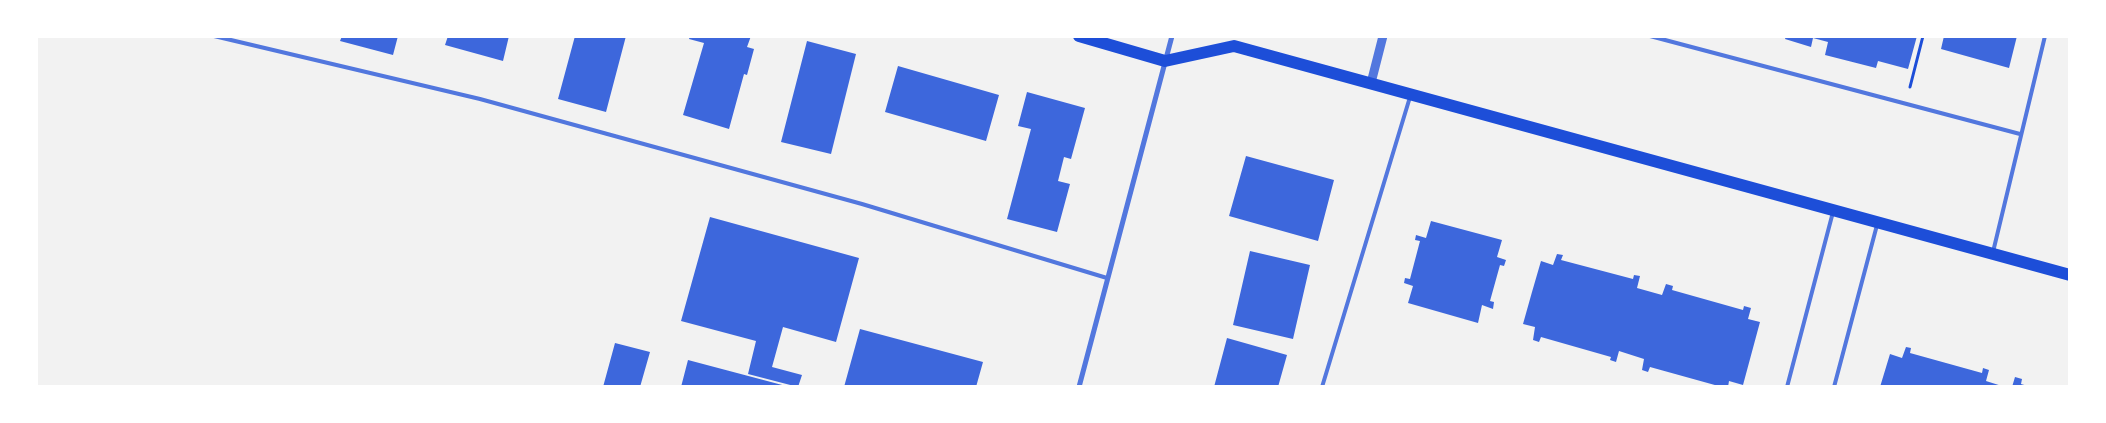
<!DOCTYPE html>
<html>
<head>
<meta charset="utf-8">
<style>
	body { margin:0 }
	#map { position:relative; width:2106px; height:423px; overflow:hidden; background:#f2f2f2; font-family:Quicksand,sans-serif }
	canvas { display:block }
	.frame { position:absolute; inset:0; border:38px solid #fff; pointer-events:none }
</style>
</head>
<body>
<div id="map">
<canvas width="2106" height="423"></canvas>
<div class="frame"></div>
</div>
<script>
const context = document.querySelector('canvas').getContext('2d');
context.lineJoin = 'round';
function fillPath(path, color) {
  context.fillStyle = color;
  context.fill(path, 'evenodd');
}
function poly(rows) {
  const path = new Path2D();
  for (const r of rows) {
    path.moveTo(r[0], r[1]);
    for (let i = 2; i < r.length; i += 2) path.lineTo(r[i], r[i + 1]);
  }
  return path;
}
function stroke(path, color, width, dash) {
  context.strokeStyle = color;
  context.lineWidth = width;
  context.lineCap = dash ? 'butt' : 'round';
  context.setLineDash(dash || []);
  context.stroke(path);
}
const building = poly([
	[342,36,398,36,393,55,340,41],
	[448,36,509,36,503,61,445,45],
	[575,36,626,36,606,112,558,99],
	[690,36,751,36,747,47,754,49,747,75,744,74,729,129,683,115,704,43,689,39],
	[1786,36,1917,36,1908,69,1878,61,1876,68,1825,55,1828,42,1813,38,1811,47,1785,39],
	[1944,36,2017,36,2009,68,1941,49],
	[807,41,856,54,831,154,781,142],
	[898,66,999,95,986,141,885,112],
	[1027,92,1085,108,1071,159,1064,157,1058,181,1070,184,1057,232,1007,219,1031,129,1018,126],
	[1246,156,1334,180,1318,241,1229,216],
	[710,217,859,258,836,342,783,327,772,367,802,375,798,387,748,374,756,341,681,321],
	[1431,221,1502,240,1497,257,1506,260,1504,266,1500,265,1490,301,1494,302,1493,309,1482,305,1478,323,1408,303,1413,286,1404,283,1405,278,1410,279,1420,241,1415,240,1416,235,1426,238],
	[1250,251,1310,265,1293,339,1233,325],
	[1557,254,1563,255,1561,260,1633,279,1634,275,1640,276,1637,288,1662,295,1666,284,1673,286,1672,290,1743,310,1744,306,1751,308,1748,319,1760,322,1743,385,1729,381,1728,387,1722,387,1650,367,1648,372,1642,370,1644,359,1619,351,1616,362,1610,360,1611,357,1541,337,1539,342,1533,340,1535,327,1523,324,1532,292,1541,261,1553,265],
	[860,329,983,362,976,387,844,387],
	[1227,338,1287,355,1278,387,1214,387],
	[615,343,650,352,640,387,603,387],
	[1906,347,1911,348,1910,353,1982,373,1983,368,1989,370,1986,381,2005,387,1880,387,1890,354,1902,358],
	[688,360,786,386,786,387,681,387],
	[2015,377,2022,379,2021,384,2031,387,2012,387]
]);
const path = poly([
	[1910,87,1923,36]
]);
const service = poly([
	[214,36,480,99,862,204,1107,278],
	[1650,36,2020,134],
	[1993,252,2045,36],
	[1322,387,1410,97],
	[1787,387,1833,212],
	[1834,387,1877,225]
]);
const minor = poly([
	[1079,387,1172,36]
]);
const tertiary = poly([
	[1371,83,1383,36]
]);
const primary = poly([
	[1079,36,1165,61,1234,46,2070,275]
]);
fillPath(building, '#3d67dc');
stroke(path, '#1d4ed8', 3);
stroke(service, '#5277de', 4);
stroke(minor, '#5277de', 5);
stroke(tertiary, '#5277de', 9);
stroke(primary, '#1d4ed8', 12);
</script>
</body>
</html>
